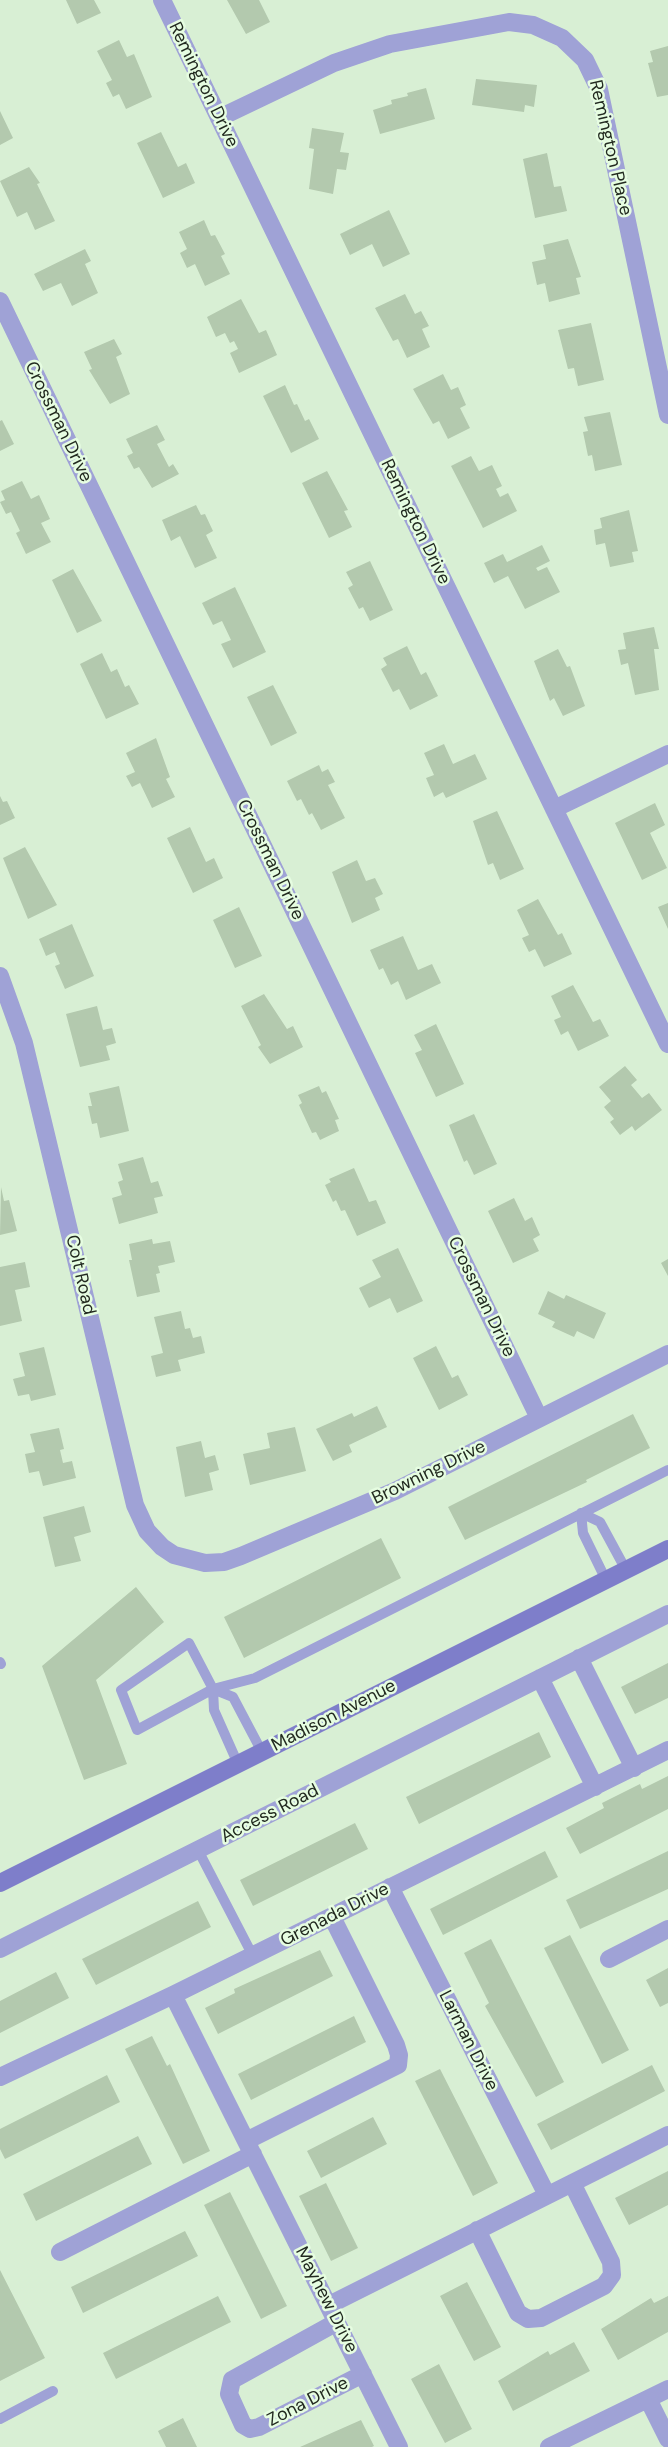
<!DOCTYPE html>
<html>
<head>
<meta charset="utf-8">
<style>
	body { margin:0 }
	canvas { display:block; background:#d8efd4 }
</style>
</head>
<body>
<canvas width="668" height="2447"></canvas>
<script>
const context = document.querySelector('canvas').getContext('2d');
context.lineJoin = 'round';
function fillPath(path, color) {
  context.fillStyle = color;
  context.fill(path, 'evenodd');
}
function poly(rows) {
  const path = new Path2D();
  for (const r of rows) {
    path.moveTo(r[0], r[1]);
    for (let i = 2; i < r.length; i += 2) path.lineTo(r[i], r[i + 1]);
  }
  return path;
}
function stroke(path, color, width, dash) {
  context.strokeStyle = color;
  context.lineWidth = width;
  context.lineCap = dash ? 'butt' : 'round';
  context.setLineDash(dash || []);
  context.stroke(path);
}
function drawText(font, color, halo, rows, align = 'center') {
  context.font = font + ' "DM Sans",sans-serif';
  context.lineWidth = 5;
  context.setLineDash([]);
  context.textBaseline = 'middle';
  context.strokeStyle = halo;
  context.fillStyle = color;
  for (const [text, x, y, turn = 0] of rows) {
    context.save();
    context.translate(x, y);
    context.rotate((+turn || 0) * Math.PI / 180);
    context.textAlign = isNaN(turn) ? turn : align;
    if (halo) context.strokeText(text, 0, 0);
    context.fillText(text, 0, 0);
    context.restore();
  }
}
const building = poly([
	[66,0,94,0,101,13,77,24],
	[227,0,259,0,270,22,246,34],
	[119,40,127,57,134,54,152,97,126,109,119,94,113,97,106,83,112,80,97,51],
	[668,46,668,95,657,97,648,63,653,62,650,51],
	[476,79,537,85,534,107,525,105,524,112,472,105],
	[426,88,435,119,380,134,373,110,392,104,391,100,408,96,407,93],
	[0,111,13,138,0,145],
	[312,128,344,133,340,152,349,153,346,170,337,169,333,194,309,189,314,149,309,148],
	[161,132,178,167,186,163,195,183,163,198,137,143],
	[547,153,554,187,561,186,567,211,535,218,523,159],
	[29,167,40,183,37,184,55,221,35,230,27,212,17,217,0,181],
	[389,210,410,254,383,267,372,244,350,255,340,234],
	[204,220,211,236,215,235,225,254,221,256,230,274,205,286,195,264,187,268,180,253,187,249,179,232],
	[568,239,581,277,576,278,580,294,549,302,545,283,537,285,532,262,546,259,543,245],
	[85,249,91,261,85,264,98,293,72,306,61,283,43,291,34,274],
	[405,294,415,314,421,311,429,326,422,329,430,347,407,358,398,339,393,341,375,308],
	[241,299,259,333,266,330,277,355,239,373,230,353,238,349,234,341,230,343,225,333,216,337,207,317],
	[591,323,604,380,578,386,574,368,568,369,558,330],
	[114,339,122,354,116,357,130,394,110,404,89,370,92,369,84,352],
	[443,374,451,390,458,387,466,405,460,408,470,428,448,439,439,421,433,424,413,389],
	[285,385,294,405,297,404,305,421,309,419,319,439,291,453,263,396],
	[610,412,622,465,595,471,592,455,588,456,583,432,588,431,584,417],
	[2,420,14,444,0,451,0,421],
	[157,425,165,440,157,444,169,467,173,464,179,474,152,488,139,467,134,469,127,456,133,453,126,439],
	[471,456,479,471,492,465,502,486,496,489,500,497,508,493,517,511,483,528,451,466],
	[327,471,348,510,344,511,352,527,329,538,302,483],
	[22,481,31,499,39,495,50,519,41,523,51,542,26,554,16,533,20,531,11,512,6,514,0,502,5,500,1,491],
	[196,505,201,515,205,514,213,531,206,535,217,558,195,568,180,536,171,541,162,520],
	[629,510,638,551,632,552,634,562,610,567,605,543,596,545,594,530,602,528,600,518],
	[542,545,550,561,536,568,538,571,547,567,560,592,525,609,508,576,494,583,484,563,503,554,507,562],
	[370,561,393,610,370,621,363,607,359,609,348,588,353,585,346,572],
	[73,569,102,621,77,633,52,580],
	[235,587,266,652,233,668,221,644,231,640,222,621,213,625,202,603],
	[654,627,659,649,654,649,659,690,635,695,628,663,621,665,618,650,626,649,623,633],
	[407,646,421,675,426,672,438,696,410,710,399,689,393,692,381,669,387,665,383,658],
	[558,649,567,667,570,666,585,706,563,716,554,698,550,701,534,661],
	[102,653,111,672,117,669,125,687,129,685,139,704,106,719,80,664],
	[273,685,297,733,271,746,247,697],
	[156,738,170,777,166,779,175,797,152,808,140,783,132,787,126,776,135,772,126,753],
	[444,744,453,764,475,754,487,779,446,798,443,792,434,797,426,778,434,775,424,753],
	[319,765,322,772,328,769,335,782,328,785,345,818,321,830,312,813,309,815,301,799,297,801,287,781],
	[0,796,3,802,7,801,15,818,0,825],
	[655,803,665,825,650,833,667,868,642,880,615,823],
	[497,811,524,869,500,880,493,863,488,865,473,821],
	[190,827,206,862,214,858,223,878,193,893,167,838],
	[25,847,57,905,28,919,3,858],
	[357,860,366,881,375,878,383,894,375,898,380,910,352,923,332,872],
	[538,899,558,935,562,933,572,954,544,967,535,949,529,952,522,938,529,935,517,910],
	[668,903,668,929,658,907],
	[239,907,262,956,235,968,213,920],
	[72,924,94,976,65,989,55,966,60,964,55,952,46,956,39,939],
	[403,936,418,970,432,964,441,983,406,1000,398,981,391,985,383,968,379,970,370,950],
	[573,985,593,1022,600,1019,609,1036,578,1051,568,1031,561,1035,554,1020,561,1017,551,996],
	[264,994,287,1029,293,1026,303,1047,270,1064,258,1047,261,1045,241,1006],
	[97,1006,103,1030,112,1028,116,1043,106,1046,110,1060,80,1067,66,1014],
	[436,1024,464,1084,436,1097,415,1053,422,1050,414,1035],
	[625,1066,637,1080,631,1085,642,1098,649,1093,662,1110,635,1131,632,1126,620,1135,610,1122,614,1119,604,1107,611,1101,599,1087],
	[119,1086,129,1131,100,1138,97,1123,92,1124,88,1106,92,1106,89,1093],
	[319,1086,322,1093,326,1091,339,1119,335,1120,339,1131,320,1140,316,1132,312,1133,299,1105,302,1103,298,1095],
	[474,1114,497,1164,474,1175,467,1160,464,1162,449,1125],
	[143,1157,151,1183,158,1181,163,1196,154,1198,158,1213,119,1224,112,1198,122,1195,118,1182,123,1180,118,1164],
	[354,1168,369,1202,376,1200,386,1223,357,1236,345,1210,341,1211,336,1200,333,1202,325,1185,331,1182,329,1179],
	[1,1187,4,1201,9,1200,17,1231,0,1235],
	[514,1198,525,1221,532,1217,540,1235,533,1239,539,1251,513,1263,488,1211],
	[152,1239,153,1244,170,1241,175,1262,158,1266,160,1273,156,1274,160,1292,137,1297,129,1260,132,1260,129,1244],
	[398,1248,423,1301,397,1313,390,1298,369,1308,359,1288,381,1277,372,1260],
	[668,1259,668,1276,661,1263],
	[25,1262,30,1287,15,1290,22,1321,0,1326,0,1267],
	[548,1291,564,1299,566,1295,606,1313,594,1339,577,1331,574,1337,552,1327,555,1322,538,1314],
	[181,1311,185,1329,190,1328,193,1338,201,1336,205,1353,178,1360,181,1371,156,1377,151,1356,163,1353,154,1317],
	[436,1346,452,1378,458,1375,468,1395,439,1410,413,1358],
	[44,1347,56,1395,31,1401,29,1394,18,1396,13,1379,25,1376,19,1353],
	[377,1406,387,1427,349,1445,352,1452,333,1461,316,1429,352,1413,354,1417],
	[633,1414,650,1448,586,1480,587,1482,465,1540,448,1507],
	[295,1427,306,1471,250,1485,243,1454,270,1448,267,1433],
	[59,1428,64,1449,60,1450,63,1463,72,1461,76,1478,43,1486,39,1471,29,1473,25,1454,35,1452,30,1434],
	[201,1441,205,1458,215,1455,219,1470,209,1473,213,1490,185,1497,176,1447],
	[84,1506,91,1532,74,1537,81,1561,55,1567,43,1517],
	[381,1538,401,1578,244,1658,224,1617],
	[136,1587,164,1622,96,1680,127,1764,84,1780,42,1666],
	[668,1663,668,1698,635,1714,621,1687],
	[539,1732,551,1757,419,1824,406,1797],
	[668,1776,668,1809,580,1854,566,1828,604,1808,602,1803,640,1784,642,1789],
	[355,1823,368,1849,253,1906,240,1880],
	[545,1851,558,1877,443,1935,430,1909],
	[668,1851,668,1889,580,1929,566,1900],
	[198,1901,211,1927,96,1985,82,1959],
	[570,1935,629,2050,602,2064,544,1948],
	[491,1939,564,2082,536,2097,485,2006,489,2003,464,1953],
	[320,1950,333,1976,218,2034,205,2008,235,1993,234,1989],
	[668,1968,668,2003,660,2007,646,1980],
	[56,1972,69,1998,0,2033,0,2001],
	[354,2016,366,2042,251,2100,238,2074],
	[152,2036,167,2066,170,2064,210,2151,183,2164,125,2049],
	[652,2065,665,2091,551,2150,537,2124],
	[440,2069,498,2183,473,2196,415,2081],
	[107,2075,120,2102,5,2159,0,2149,0,2129],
	[373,2117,387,2144,321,2178,307,2151],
	[138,2136,152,2164,36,2221,23,2194],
	[668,2171,668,2205,629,2225,615,2198],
	[326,2183,358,2248,331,2261,299,2196],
	[230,2192,287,2306,261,2319,204,2205],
	[185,2231,198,2256,83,2313,71,2287],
	[0,2270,45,2358,0,2381],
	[467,2282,501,2347,474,2361,440,2296],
	[218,2296,231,2322,116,2379,103,2353],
	[668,2296,668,2332,618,2360,601,2329,651,2298,654,2303],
	[574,2342,590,2371,513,2411,498,2381,548,2351,550,2355],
	[439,2364,472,2429,445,2443,411,2379],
	[183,2418,197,2447,166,2447,158,2431],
	[361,2420,374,2446,372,2447,300,2447]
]);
const service = poly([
	[581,1513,600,1522,626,1570],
	[581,1513,583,1533,606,1580],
	[0,1662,1,1664],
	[213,1689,189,1643,121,1690,137,1730,213,1689,255,1678,668,1470],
	[238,1764,214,1710,213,1689,233,1697,262,1752],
	[198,1850,253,1956],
	[0,2419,53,2391]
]);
const minor = poly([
	[162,0,668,1044],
	[219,118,334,63,390,44,509,22,533,25,562,38,585,60,599,89,668,415],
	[0,301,539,1418],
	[554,809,668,754],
	[0,976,24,1043,135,1505,147,1531,162,1547,174,1555,205,1563,224,1562,241,1556,395,1491,668,1354],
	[579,1658,634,1768],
	[540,1678,595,1787],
	[390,1887,547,2195],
	[0,1949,668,1614],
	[609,1959,668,1929],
	[173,1995,399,2447],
	[0,2077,173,1995,668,1750],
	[246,2141,398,2065,399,2055,396,2045,332,1917],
	[477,2230,518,2313,528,2319,541,2318,604,2286,612,2275,611,2262,572,2183],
	[60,2252,253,2154],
	[329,2305,668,2135],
	[337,2322,232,2380,229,2394,243,2425,250,2429,259,2427,363,2374],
	[648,2399,668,2439],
	[549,2447,668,2389]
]);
const secondary = poly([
	[0,1883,668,1549]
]);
const streetNames = [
	["Remington Drive",203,85,64],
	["Remington Place",610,148,77],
	["Crossman Drive",58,422,64],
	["Remington Drive",415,522,64],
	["Crossman Drive",270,860,64],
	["Colt Road",80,1275,77],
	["Crossman Drive",481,1297,64],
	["Browning Drive",429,1473,-26],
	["Madison Avenue",334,1716,-27],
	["Access Road",270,1814,-27],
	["Grenada Drive",335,1915,-27],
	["Larman Drive",468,2041,63],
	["Mayhew Drive",326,2300,63],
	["Zona Drive",308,2402,-27]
];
fillPath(building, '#b3c9ae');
stroke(service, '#9fa2d6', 10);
stroke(minor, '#9fa2d6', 18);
stroke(secondary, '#7e7eca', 18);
drawText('18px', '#222a20', '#e6fde1', streetNames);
</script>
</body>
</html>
